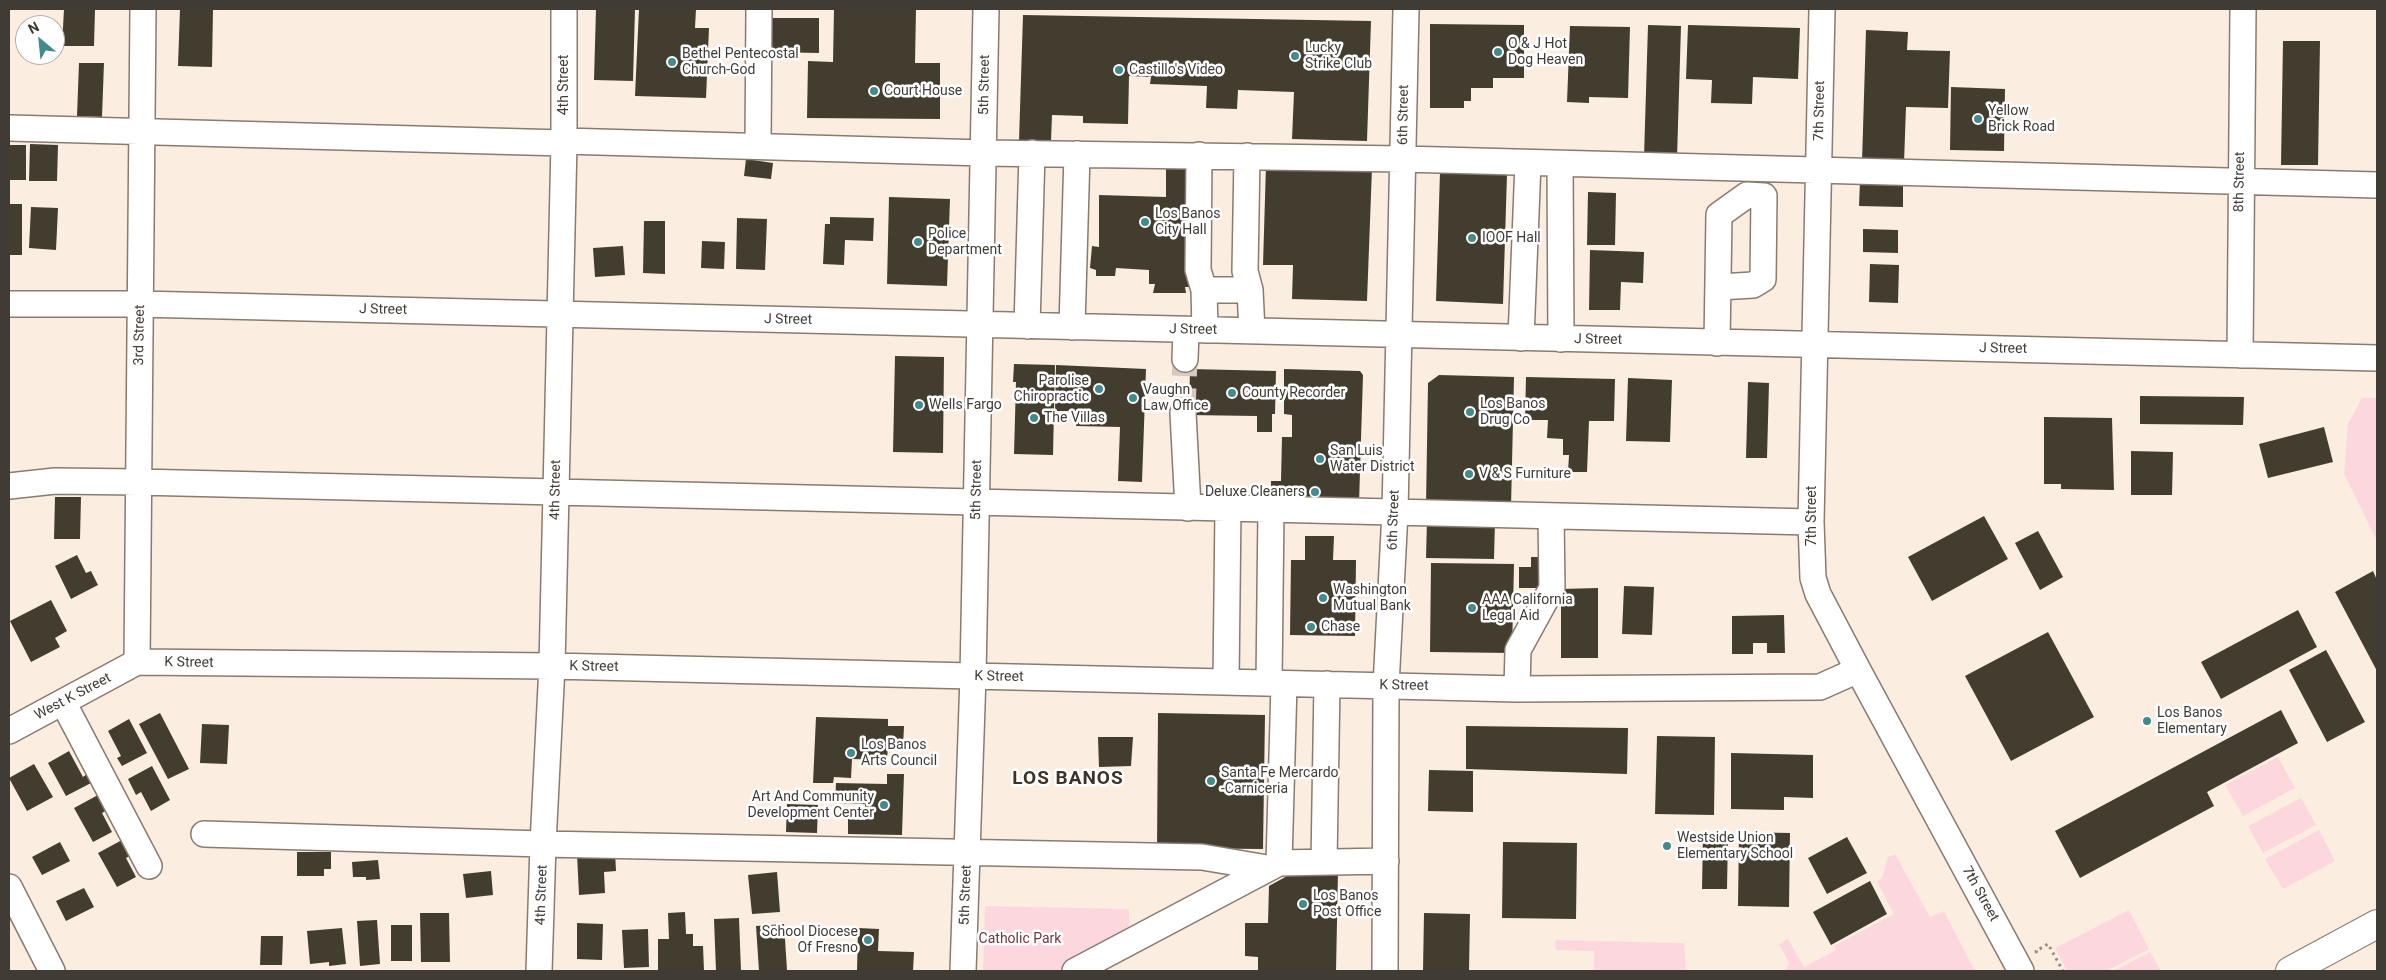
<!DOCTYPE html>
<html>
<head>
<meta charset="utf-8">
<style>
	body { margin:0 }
	#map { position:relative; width:2386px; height:980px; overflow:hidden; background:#fcede1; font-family:Roboto,sans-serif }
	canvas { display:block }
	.frame { position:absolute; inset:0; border:10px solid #413b36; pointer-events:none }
	.north { position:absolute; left:15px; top:15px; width:50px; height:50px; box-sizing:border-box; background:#fff; border:1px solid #b3b1af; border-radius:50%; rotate:332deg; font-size:14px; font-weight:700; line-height:20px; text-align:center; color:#413b36 }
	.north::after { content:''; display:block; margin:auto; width:18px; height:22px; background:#438b8a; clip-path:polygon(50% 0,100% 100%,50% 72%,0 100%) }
</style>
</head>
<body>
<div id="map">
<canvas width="2386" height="980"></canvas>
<div class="frame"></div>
<div class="north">N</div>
</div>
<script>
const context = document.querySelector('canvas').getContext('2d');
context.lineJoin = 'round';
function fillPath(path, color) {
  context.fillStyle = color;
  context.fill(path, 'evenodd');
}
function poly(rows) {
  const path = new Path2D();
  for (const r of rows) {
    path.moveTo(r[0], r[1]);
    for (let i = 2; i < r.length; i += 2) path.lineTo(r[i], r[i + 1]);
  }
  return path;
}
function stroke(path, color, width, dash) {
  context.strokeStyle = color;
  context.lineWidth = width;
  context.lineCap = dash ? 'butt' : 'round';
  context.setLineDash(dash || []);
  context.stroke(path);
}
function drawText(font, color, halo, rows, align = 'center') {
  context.font = font + ' Roboto,sans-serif';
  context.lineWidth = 5;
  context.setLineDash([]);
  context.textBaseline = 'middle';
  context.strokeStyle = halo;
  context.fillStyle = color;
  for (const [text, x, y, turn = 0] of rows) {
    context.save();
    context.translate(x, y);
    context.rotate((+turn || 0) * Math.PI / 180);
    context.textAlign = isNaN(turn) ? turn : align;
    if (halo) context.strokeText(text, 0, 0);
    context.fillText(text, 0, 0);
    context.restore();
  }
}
const green = poly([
	[2362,398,2377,398,2377,541,2344,474,2348,424],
	[2278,757,2295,788,2243,816,2225,785],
	[2301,798,2316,825,2263,853,2248,826],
	[2319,830,2335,861,2283,889,2265,859],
	[1895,854,1930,917,1944,911,1975,971,1785,971,1789,963,1779,944,1788,939,1804,967,1836,950,1834,946,1894,914,1877,882,1882,878,1888,857],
	[985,906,1129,909,1129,932,1058,971,983,971],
	[2129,910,2149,949,2106,971,2067,971,2055,948],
	[1555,940,1684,943,1686,971,1594,971,1594,951,1556,950],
	[2150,952,2161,971,2113,971]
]);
const building = poly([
	[64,9,95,10,94,46,62,46],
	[180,9,213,9,212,67,178,66],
	[596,9,635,9,633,81,594,80],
	[639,9,696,9,695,28,709,28,706,98,635,96],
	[834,9,916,9,915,63,940,63,940,119,807,118,808,61,833,62],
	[1023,15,1371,21,1367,141,1292,139,1294,92,1238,90,1237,109,1206,108,1207,86,1150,84,1151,77,1129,76,1128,124,1083,123,1083,116,1052,115,1051,141,1019,141],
	[770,18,819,18,819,53,770,52],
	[1430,24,1524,25,1524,78,1493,78,1493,88,1471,88,1471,101,1464,101,1464,108,1430,108],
	[1648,25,1681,26,1677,158,1644,157],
	[1688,25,1800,28,1798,79,1753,77,1752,104,1711,103,1712,80,1686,79],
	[1570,26,1630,27,1628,98,1589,97,1589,103,1567,102],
	[1866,30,1908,32,1907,50,1950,51,1948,108,1906,107,1904,163,1862,162],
	[2283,41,2320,41,2318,165,2281,165],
	[79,63,104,63,102,117,77,116],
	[1951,87,2005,89,2004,151,1950,150],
	[30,144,58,145,57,181,29,181],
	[9,145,26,145,26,180,9,180],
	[746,159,773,163,771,179,744,176],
	[1266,165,1372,168,1367,301,1292,299,1293,265,1263,265],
	[1166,166,1192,168,1189,287,1185,287,1186,293,1153,293,1155,284,1149,284,1149,270,1116,268,1115,276,1096,276,1096,270,1090,268,1092,246,1099,247,1099,195,1166,197],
	[1440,172,1507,174,1503,304,1436,301],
	[1860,181,1903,182,1903,207,1859,206],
	[1588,192,1616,193,1615,245,1587,245],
	[889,197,950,199,947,286,887,284],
	[9,204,22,204,22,255,9,255],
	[31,207,58,208,56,250,29,248],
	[830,217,874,218,873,241,845,240,844,265,823,264,825,224,830,224],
	[737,218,767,219,765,270,736,269],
	[644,221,665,221,665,274,643,273],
	[1863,229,1898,230,1898,253,1863,252],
	[702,241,725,242,724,269,701,268],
	[623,246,625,275,595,277,593,248],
	[1590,250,1644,252,1643,283,1621,282,1620,310,1589,310],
	[1870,264,1899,265,1898,303,1869,302],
	[895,356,944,357,943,453,893,452],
	[1014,364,1055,365,1053,455,1014,454,1016,382,1013,382],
	[1056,365,1146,369,1142,482,1118,481,1120,427,1076,426,1076,411,1055,411],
	[1190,369,1276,371,1275,414,1272,414,1272,432,1257,432,1257,416,1189,415],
	[1284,369,1360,371,1363,375,1359,504,1271,502,1271,481,1281,481,1282,437,1292,437,1292,415,1284,414],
	[1439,375,1514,377,1511,507,1426,506,1428,383],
	[1526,377,1615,379,1614,421,1589,421,1587,472,1568,472,1569,455,1563,455,1563,439,1547,438,1548,420,1525,420],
	[1628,378,1672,380,1670,442,1626,441],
	[1748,382,1769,383,1767,458,1746,458],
	[2140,396,2244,397,2243,425,2140,424],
	[2044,417,2112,418,2114,490,2061,489,2061,484,2044,484],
	[2324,427,2333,462,2268,478,2259,444],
	[2131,451,2173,452,2172,495,2131,495],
	[55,497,81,497,80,539,54,539],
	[1984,516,2008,559,1932,601,1908,557],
	[1427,519,1495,521,1494,559,1426,558],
	[2038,531,2063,577,2040,590,2015,543],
	[1305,536,1334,536,1333,560,1356,560,1355,636,1290,635,1291,560,1305,560],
	[77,555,86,573,91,571,98,585,71,599,55,566],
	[1531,557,1547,557,1547,588,1519,588,1519,567,1531,567],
	[1431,563,1514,564,1512,653,1430,652],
	[2373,571,2377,580,2377,671,2335,592],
	[1624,586,1654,587,1652,635,1622,634],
	[1598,588,1598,658,1561,658,1561,589],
	[51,600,67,631,55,638,60,647,31,662,10,621],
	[2298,610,2317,647,2221,699,2201,662],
	[1784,615,1785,653,1767,653,1767,643,1753,643,1753,654,1732,654,1732,616],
	[2048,632,2094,717,2011,761,1965,676],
	[2326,650,2365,722,2327,742,2289,670],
	[2281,710,2298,743,2207,792,2214,806,2080,878,2055,831],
	[160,713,189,769,168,779,139,724],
	[1158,713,1265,715,1263,849,1157,848],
	[816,717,888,719,888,726,904,726,903,747,888,746,887,760,852,759,851,778,834,777,833,783,813,783],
	[129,719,147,753,122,766,117,758,121,756,108,731],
	[202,724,229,725,227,764,200,763],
	[1466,726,1628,728,1627,774,1466,769],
	[1657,736,1715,737,1714,815,1655,814],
	[1098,737,1133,737,1131,766,1099,767],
	[69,751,83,777,87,774,91,783,66,796,48,763],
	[1731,753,1813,755,1813,798,1784,797,1784,810,1731,809],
	[34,764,53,797,27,811,9,778],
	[152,766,170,800,151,811,141,792,136,795,128,779],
	[1429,770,1473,771,1473,812,1428,811],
	[887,774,904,774,902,835,848,834,848,819,865,820,865,804,835,803,836,783,887,784],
	[98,795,107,810,102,813,112,832,93,842,74,808],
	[787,804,818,805,817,833,786,832],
	[1739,832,1790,833,1789,907,1738,906],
	[1703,834,1728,834,1727,889,1702,889],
	[1847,837,1867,873,1827,894,1808,858],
	[122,840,131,855,126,858,136,877,117,887,98,853],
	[60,842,70,861,42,875,32,857],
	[1503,842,1577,843,1576,919,1502,918],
	[297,852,331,852,331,869,324,869,324,876,297,876],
	[615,852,616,871,604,872,605,893,579,895,577,854],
	[378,860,380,879,366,880,366,877,353,877,352,862],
	[1298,870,1338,871,1336,971,1258,971,1258,957,1245,956,1245,923,1268,923,1269,886],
	[491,871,493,895,466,898,463,874],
	[777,872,780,912,752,914,748,875],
	[1870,881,1887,914,1831,945,1813,912],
	[84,888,94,907,66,921,56,901],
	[685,912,686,934,693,934,693,946,703,946,704,971,658,971,658,939,669,939,668,913],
	[420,913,449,913,450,962,421,962],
	[1424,913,1470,914,1469,971,1423,971],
	[739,918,741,971,716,971,714,919],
	[377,920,380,964,360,966,357,921],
	[577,923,603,924,602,960,577,959],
	[784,924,787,970,759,971,756,926],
	[391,925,412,925,412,961,391,961],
	[342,928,346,964,329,966,329,962,310,964,307,931],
	[858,928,879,929,878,951,914,952,913,971,857,971],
	[648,929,649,967,624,968,622,930],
	[261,936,283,936,282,965,260,965]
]);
const minorTunnel = poly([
	[1183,413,1185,359]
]);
const path = poly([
	[2037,953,2036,951,2048,944,2063,971]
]);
const minor = poly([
	[1822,9,1811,522,1813,578,1818,594,1858,670,2021,971],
	[9,128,564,143],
	[564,141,984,153,1403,159,2377,185],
	[758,146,759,9],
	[1199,155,1198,270,1204,290,1205,330],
	[1247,156,1245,271,1250,290,1252,331],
	[1560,164,1561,339],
	[1204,290,1250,290],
	[9,304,140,304,2377,358],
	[1027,326,1032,153],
	[1072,327,1077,154],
	[1521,338,1528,163],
	[1717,343,1719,215,1747,195,1764,196,1763,279,1753,285,1719,287],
	[2240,355,2243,9],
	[1185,359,1186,330],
	[1183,413,1188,508],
	[9,486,55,481,138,482,1811,522],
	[137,662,143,9],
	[1226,682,1228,508],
	[1269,683,1271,509],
	[1517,689,1518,650,1552,588,1551,517],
	[63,702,149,866],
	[9,731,137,662,552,666,1517,689,1820,687,1858,670],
	[204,834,543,844,1202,857,1267,868],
	[1324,862,1327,684],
	[1279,863,1284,684],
	[9,887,52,971],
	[539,971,543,844,552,666,564,143,564,9],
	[963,971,973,676,986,9],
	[1075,971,1279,863,1386,861],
	[1385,971,1386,686,1395,512,1406,9]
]);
const highway = poly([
	[2290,971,2377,924]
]);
const markers = [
	[1498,52,5,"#438b8a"],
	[1295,56,5,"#438b8a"],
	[672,62,5,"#438b8a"],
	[1119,70,5,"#438b8a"],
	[874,91,5,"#438b8a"],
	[1978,119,5,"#438b8a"],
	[1145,222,5,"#438b8a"],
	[1472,238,5,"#438b8a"],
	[918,242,5,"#438b8a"],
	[1099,389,5,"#438b8a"],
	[1232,393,5,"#438b8a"],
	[1133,398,5,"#438b8a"],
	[919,405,5,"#438b8a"],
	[1470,412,5,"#438b8a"],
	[1034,418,5,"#438b8a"],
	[1320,459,5,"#438b8a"],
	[1469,474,5,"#438b8a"],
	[1315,492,5,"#438b8a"],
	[1323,598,5,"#438b8a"],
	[1472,608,5,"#438b8a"],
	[1311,627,5,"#438b8a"],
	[2147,721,5,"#438b8a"],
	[851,753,5,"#438b8a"],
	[1211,781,5,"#438b8a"],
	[884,805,5,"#438b8a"],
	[1667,846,5,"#438b8a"],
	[1303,904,5,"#438b8a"],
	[868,940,5,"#438b8a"]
];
const poiNames = [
	["O & J Hot",1508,44],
	["Dog Heaven",1508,60],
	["Lucky",1305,48],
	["Strike Club",1305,64],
	["Bethel Pentecostal",682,54],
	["Church-God",682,70],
	["Castillo's Video",1129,70],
	["Court House",884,91],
	["Yellow",1988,111],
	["Brick Road",1988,127],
	["Los Banos",1155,214],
	["City Hall",1155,230],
	["Police",928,234],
	["Department",928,250],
	["IOOF Hall",1482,238],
	["Parolise",1089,381,"right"],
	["Chiropractic",1089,397,"right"],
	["Vaughn",1143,390],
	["Law Office",1143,406],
	["County Recorder",1242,393],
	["Los Banos",1480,404],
	["Drug Co",1480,420],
	["Wells Fargo",929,405],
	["The Villas",1044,418],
	["San Luis",1330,451],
	["Water District",1330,467],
	["V & S Furniture",1479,474],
	["Deluxe Cleaners",1305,492,"right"],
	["Washington",1333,590],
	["Mutual Bank",1333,606],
	["AAA California",1482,600],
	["Legal Aid",1482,616],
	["Chase",1321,627],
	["Los Banos",2157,713],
	["Elementary",2157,729],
	["Los Banos",861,745],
	["Arts Council",861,761],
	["Santa Fe Mercardo",1221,773],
	["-Carniceria",1221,789],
	["Art And Community",874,797,"right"],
	["Development Center",874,813,"right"],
	["Westside Union",1677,838],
	["Elementary School",1677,854],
	["Los Banos",1313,896],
	["Post Office",1313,912],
	["School Diocese",858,932,"right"],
	["Of Fresno",858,948,"right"]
];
const streetNames = [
	["4th Street",564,85,-90],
	["5th Street",985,85,-89],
	["7th Street",1820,111,-89],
	["6th Street",1404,115,-89],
	["8th Street",2240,182,-89],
	["J Street",383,310,1],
	["J Street",788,320,1],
	["J Street",1193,330,1],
	["3rd Street",140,335,-89],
	["J Street",1598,340,1],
	["J Street",2003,349,1],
	["4th Street",556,490,-89],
	["5th Street",977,490,-89],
	["7th Street",1812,516,-90],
	["6th Street",1394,520,-88],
	["K Street",189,663,1],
	["K Street",594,667,1],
	["K Street",999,677,1],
	["K Street",1404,686,1],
	["West K Street",73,697,-28],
	["7th Street",1980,894,61],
	["4th Street",542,895,-88],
	["5th Street",966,895,-88]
];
const parkNames = [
	["Catholic Park",1020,939]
];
const districtNames = [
	["LOS BANOS",1068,779]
];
fillPath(green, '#fcd8de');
fillPath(building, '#433d30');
stroke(minorTunnel, '#d7c9bf', 25, [25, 12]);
stroke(minor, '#887b70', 28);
stroke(highway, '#887b70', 30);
stroke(path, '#968c84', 3, [2.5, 4]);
stroke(minor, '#fff', 25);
stroke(highway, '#fff', 28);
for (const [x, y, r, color] of markers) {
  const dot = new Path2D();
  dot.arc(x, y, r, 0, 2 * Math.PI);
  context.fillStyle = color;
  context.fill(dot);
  stroke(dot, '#fff', 2);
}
drawText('14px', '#413b36', '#fff', poiNames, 'left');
drawText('14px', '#413b36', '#fff', streetNames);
drawText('14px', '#703442', '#fff', parkNames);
context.letterSpacing = '1px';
drawText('bold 19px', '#3d3128', '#fff', districtNames);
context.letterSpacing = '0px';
</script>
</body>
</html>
